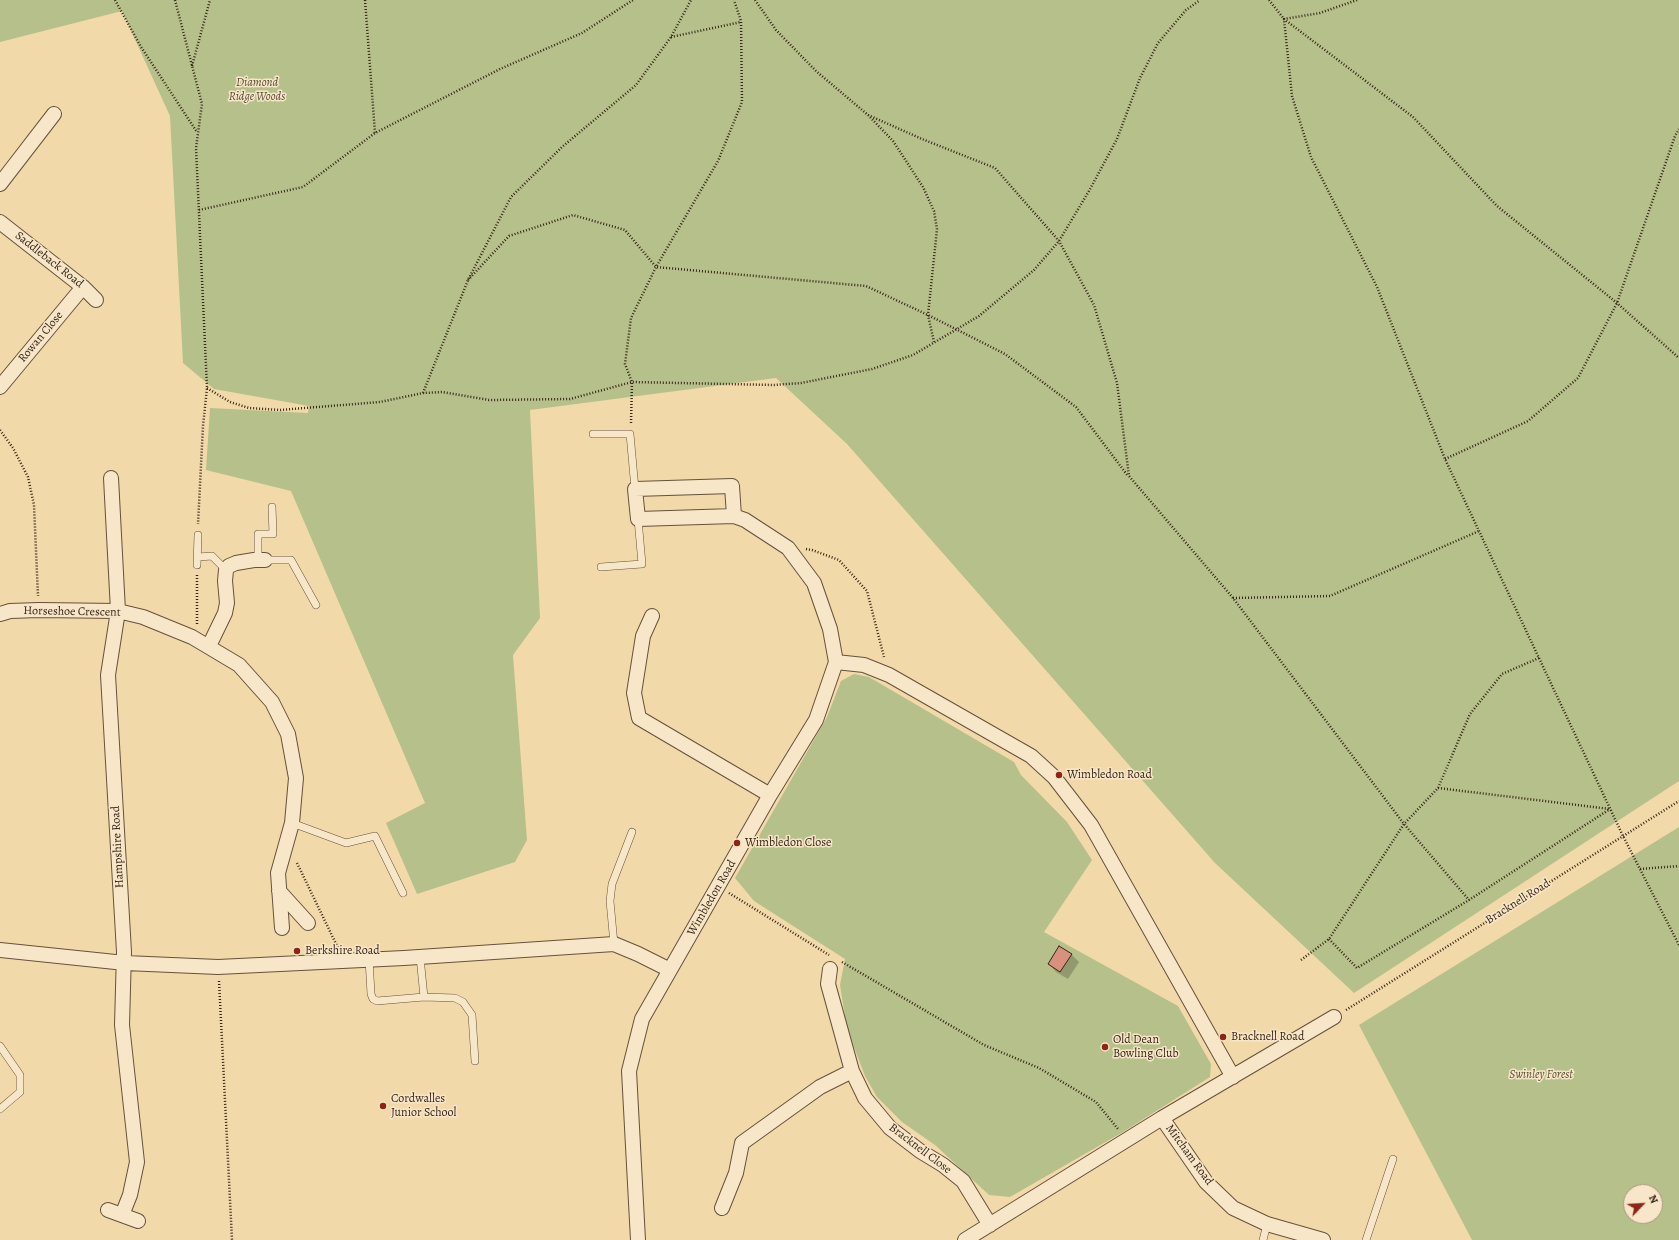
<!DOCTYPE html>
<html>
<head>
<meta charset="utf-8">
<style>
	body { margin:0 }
	#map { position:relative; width:1679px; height:1240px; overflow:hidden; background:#f2d9a9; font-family:Alegreya,serif }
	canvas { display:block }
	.north { position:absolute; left:1623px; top:1184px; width:40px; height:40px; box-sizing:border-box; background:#f7e6c7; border:1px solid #aa9881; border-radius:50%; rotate:65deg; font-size:11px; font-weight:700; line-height:16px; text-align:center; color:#372418 }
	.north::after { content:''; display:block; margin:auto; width:14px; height:18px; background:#8f2418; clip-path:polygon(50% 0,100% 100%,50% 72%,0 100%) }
</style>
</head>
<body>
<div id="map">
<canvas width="1679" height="1240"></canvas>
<div class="north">N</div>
</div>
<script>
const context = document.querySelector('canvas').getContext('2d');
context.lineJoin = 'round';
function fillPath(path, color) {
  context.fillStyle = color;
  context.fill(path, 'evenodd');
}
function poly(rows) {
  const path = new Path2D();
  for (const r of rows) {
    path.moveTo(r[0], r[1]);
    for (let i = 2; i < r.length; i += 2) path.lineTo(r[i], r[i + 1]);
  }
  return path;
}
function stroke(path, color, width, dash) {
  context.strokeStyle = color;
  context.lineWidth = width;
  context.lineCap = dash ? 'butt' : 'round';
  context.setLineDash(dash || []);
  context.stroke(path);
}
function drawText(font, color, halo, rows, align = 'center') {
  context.font = font + ' Alegreya,serif';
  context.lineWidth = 3;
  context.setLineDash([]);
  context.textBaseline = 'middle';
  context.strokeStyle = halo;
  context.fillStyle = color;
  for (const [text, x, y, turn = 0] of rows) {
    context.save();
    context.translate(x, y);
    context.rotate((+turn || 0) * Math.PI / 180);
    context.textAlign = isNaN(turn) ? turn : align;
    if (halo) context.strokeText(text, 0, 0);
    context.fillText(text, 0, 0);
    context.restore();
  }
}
const green = poly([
	[0,0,1679,0,1679,781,1354,993,1215,863,847,444,776,378,530,410,540,618,513,655,527,840,515,862,417,894,386,823,425,803,291,491,206,470,210,408,308,413,309,406,214,389,183,363,170,116,122,11,0,42],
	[854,674,869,677,1014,762,1021,775,1067,822,1092,860,1044,932,1178,1006,1211,1064,1210,1077,1123,1132,1010,1197,989,1195,935,1145,902,1122,877,1097,865,1076,847,1029,840,985,845,959,754,901,735,878,827,717,841,681],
	[1679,827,1679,1240,1472,1240,1359,1025],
	[1631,1192,1655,1192,1655,1216,1631,1216]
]);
const shadow = poly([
	[1071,954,1079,962,1068,979,1056,972,1049,964]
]);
const building = poly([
	[1059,946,1072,954,1060,972,1048,964,1059,946]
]);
const path = poly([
	[115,0,141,47,197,132],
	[175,0,202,104,196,148,207,388,203,426,198,524],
	[365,0,375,133],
	[755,0,776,30,816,71,868,115,893,141,923,187,934,211,937,229,928,315,934,342],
	[1269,0,1284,19,1413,117,1497,206,1617,303,1679,358],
	[1357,0,1320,13,1284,19,1292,96,1311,157,1377,287,1445,459,1623,836,1679,945],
	[671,37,741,22],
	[192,66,210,0],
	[868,115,922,139,995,168,1059,241,1094,305,1117,383,1129,476,1233,598,1404,824,1469,900],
	[199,210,303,187,375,133,500,69,582,33,633,0],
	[468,280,509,236,573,215,625,230,656,267,866,286,928,315,1005,354,1076,407,1128,476],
	[207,388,230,402,249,408,280,410,380,402,423,393,442,392,489,400,570,399,632,382,774,385,801,383,872,369,913,355,979,316,1034,270,1059,241,1089,191,1117,139,1140,78,1158,43,1186,10,1200,0],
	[423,393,468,280,511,197,562,147,636,85,671,37,691,0],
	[631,423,632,382,625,364,631,318,656,267,718,161,742,102,741,21,734,0],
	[0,430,13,448,28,477,34,505,38,596],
	[1445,459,1528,421,1578,378,1617,303,1675,136,1679,129],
	[806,549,812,550,839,560,867,591,884,657],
	[1233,598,1330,596,1479,531],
	[197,624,197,575],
	[1438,788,1610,809],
	[297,863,338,948],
	[1640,869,1679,866],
	[729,893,829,955],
	[1329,939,1357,968,1469,900,1610,809],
	[1301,960,1329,939,1404,824,1438,788,1470,714,1502,674,1539,658],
	[842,962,984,1045,1039,1068,1096,1102,1118,1129],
	[219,981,232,1240],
	[1346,1010,1679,801]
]);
const service = poly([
	[593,434,630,434,635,489],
	[198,557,212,556,226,570],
	[258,560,258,534,273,534,272,507],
	[265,560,291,560,316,605],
	[197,565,198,535],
	[601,567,642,564,638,519],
	[292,823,346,843,375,836,403,893],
	[614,944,610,901,612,884,632,832],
	[420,957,424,997],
	[369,959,371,994,373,999,377,1001,424,997,455,998,463,1002,472,1015,475,1061],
	[0,1046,20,1075,20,1092,0,1109],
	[1263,1240,1267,1224],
	[1366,1240,1393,1159]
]);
const minor = poly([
	[0,184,54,114],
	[0,222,83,287,96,300],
	[0,387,83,287],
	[111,478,118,611,108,675,124,952,122,1025,137,1162,130,1195,122,1215],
	[734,516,732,486,635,489,638,519,734,516,745,520,788,548,814,583,830,629,836,662],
	[0,614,10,611,39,610,118,611,143,617,192,637,239,665,272,702,288,734,296,778,292,823,278,873,282,928],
	[652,616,643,636,634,693,639,718,770,795],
	[209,646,225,613,227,603,225,581,226,570,229,566,236,563,254,560,265,560],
	[279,891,308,923],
	[0,950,125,963,218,967,404,958,614,944,638,954,670,970],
	[830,969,828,984,852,1071,865,1098,890,1128,920,1151,943,1165,963,1181,990,1225],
	[1162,1118,1206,1182,1233,1208,1267,1224,1323,1240],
	[722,1208,736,1173,742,1143,820,1087,852,1071],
	[108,1210,138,1221],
	[638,1240,629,1071,642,1019,770,795,816,720,836,662,864,665,889,675,1031,756,1054,777,1091,825,1233,1077],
	[965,1240,1162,1118,1334,1017]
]);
const markers = [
	[1059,775,4,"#8f2418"],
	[737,843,4,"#8f2418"],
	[297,951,4,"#8f2418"],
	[1223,1037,4,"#8f2418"],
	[1105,1047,4,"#8f2418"],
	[383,1106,4,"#8f2418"]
];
const parkNames = [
	["Diamond",257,83],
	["Ridge Woods",257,97],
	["Swinley Forest",1541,1075]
];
const streetNames = [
	["Saddleback Road",49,260,38],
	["Rowan Close",41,337,-50],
	["Horseshoe Crescent",72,612,1],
	["Hampshire Road",118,847,-93],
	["Wimbledon Road",712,898,-60],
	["Bracknell Road",1518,902,-32],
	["Bracknell Close",920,1149,37],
	["Mitcham Road",1189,1155,54]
];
const poiNames = [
	["Wimbledon Road",1067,775],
	["Wimbledon Close",745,843],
	["Berkshire Road",305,951],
	["Bracknell Road",1231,1037],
	["Old Dean",1113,1040],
	["Bowling Club",1113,1054],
	["Cordwalles",391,1099],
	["Junior School",391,1113]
];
fillPath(green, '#b6c08b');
fillPath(shadow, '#0003');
fillPath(building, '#d7917c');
stroke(building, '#372418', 1);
stroke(service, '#66513c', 8);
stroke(minor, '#66513c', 16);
stroke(path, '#372418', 2.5, [1, 2]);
stroke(service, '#f7e6c7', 7);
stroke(minor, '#f7e6c7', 14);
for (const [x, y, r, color] of markers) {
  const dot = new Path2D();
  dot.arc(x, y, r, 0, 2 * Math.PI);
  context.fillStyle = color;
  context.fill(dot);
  stroke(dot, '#f7e6c7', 1.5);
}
drawText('italic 12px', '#574b35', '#f7e6c7', parkNames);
drawText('12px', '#372418', '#f7e6c7', streetNames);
drawText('12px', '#372418', '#f7e6c7', poiNames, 'left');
</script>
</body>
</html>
